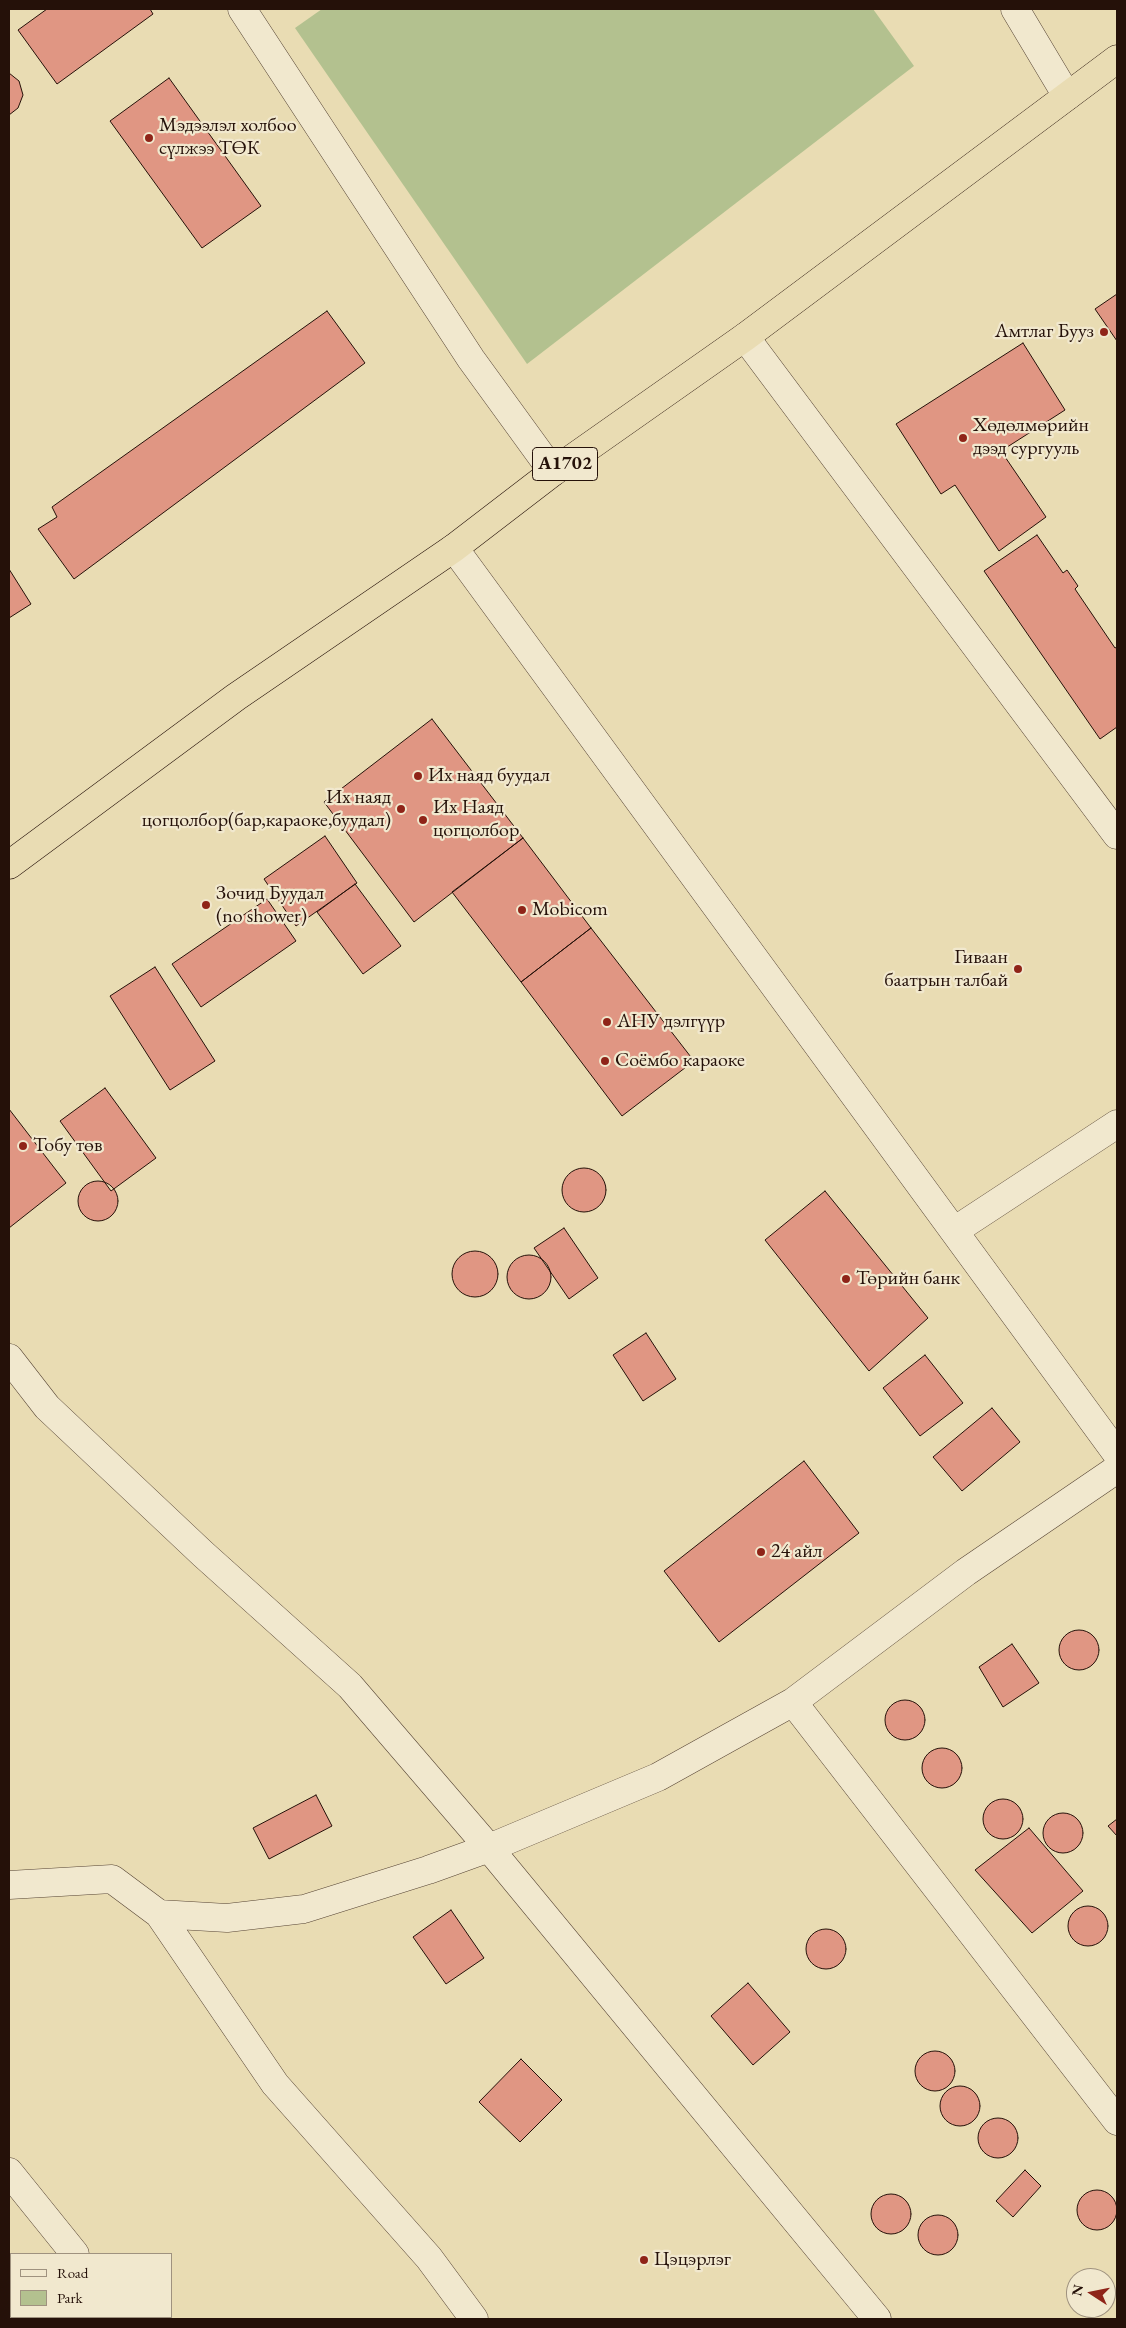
<!DOCTYPE html>
<html>
<head>
<meta charset="utf-8">
<style>
	body { margin:0 }
	#map { position:relative; width:1126px; height:2328px; overflow:hidden; background:#e9dcb3; font-family:"EB Garamond",serif }
	canvas { display:block }
	.frame { position:absolute; inset:0; border:10px solid #251109; pointer-events:none }
	.legend { position:absolute; left:10px; top:2253px; width:162px; height:65px; box-sizing:border-box; background:#f1e8ce; border:1px solid #9f927f; margin:0; padding:6px 9px; list-style:none; font-size:15px; color:#251109 }
	.legend li { display:flex; align-items:center; gap:10px; height:25px }
	.legend b { width:25px; border:1px solid #9f927f }
	.north { position:absolute; left:1066px; top:2268px; width:50px; height:50px; box-sizing:border-box; background:#f1e8ce; border:1px solid #9f927f; border-radius:50%; rotate:281deg; font-size:14px; font-weight:700; line-height:20px; text-align:center; color:#251109 }
	.north::after { content:''; display:block; margin:auto; width:18px; height:22px; background:#8f2418; clip-path:polygon(50% 0,100% 100%,50% 72%,0 100%) }
</style>
</head>
<body>
<div id="map">
<canvas width="1126" height="2328"></canvas>
<div class="frame"></div>
<ul class="legend">
<li><b style="height:6px;background:#f1e8ce"></b>Road</li>
<li><b style="height:14px;background:#b3c18f"></b>Park</li>
</ul>
<div class="north">N</div>
</div>
<script>
const context = document.querySelector('canvas').getContext('2d');
context.lineJoin = 'round';
function fillPath(path, color) {
  context.fillStyle = color;
  context.fill(path, 'evenodd');
}
function poly(rows) {
  const path = new Path2D();
  for (const r of rows) {
    if (r.length === 3) {
      path.moveTo(r[0] + r[2], r[1]);
      path.arc(r[0], r[1], r[2], 0, 2 * Math.PI);
      continue;
    }
    path.moveTo(r[0], r[1]);
    for (let i = 2; i < r.length; i += 2) path.lineTo(r[i], r[i + 1]);
  }
  return path;
}
function stroke(path, color, width, dash) {
  context.strokeStyle = color;
  context.lineWidth = width;
  context.lineCap = dash ? 'butt' : 'round';
  context.setLineDash(dash || []);
  context.stroke(path);
}
function drawText(font, color, halo, rows, align = 'center') {
  context.font = font + ' "EB Garamond",serif';
  context.lineWidth = 4.5;
  context.setLineDash([]);
  context.textBaseline = 'middle';
  context.strokeStyle = halo;
  context.fillStyle = color;
  for (const [text, x, y, turn = 0] of rows) {
    context.save();
    context.translate(x, y);
    context.rotate((+turn || 0) * Math.PI / 180);
    context.textAlign = isNaN(turn) ? turn : align;
    if (halo) context.strokeText(text, 0, 0);
    context.fillText(text, 0, 0);
    context.restore();
  }
}
const green = poly([
	[322,9,873,9,914,66,527,364,295,28]
]);
const building = poly([
	[47,9,150,9,153,14,57,84,18,30,47,9],
	[9,73,19,81,23,95,18,108,9,115,9,73],
	[169,78,261,206,202,248,110,121,169,78],
	[1117,294,1117,341,1095,309,1117,294],
	[327,311,365,363,74,579,38,529,57,517,52,507,327,311],
	[1023,343,1065,410,1001,451,1046,517,999,551,955,485,941,494,896,424,1023,343],
	[1037,535,1063,573,1067,570,1078,586,1075,589,1115,648,1117,647,1117,727,1100,739,984,571,1037,535],
	[9,569,31,604,9,618,9,569],
	[432,719,523,838,414,922,324,802,432,719],
	[325,836,357,883,296,926,264,879,325,836],
	[523,838,591,928,521,982,452,892,523,838],
	[355,884,401,946,363,974,317,912,355,884],
	[267,899,296,941,201,1007,172,964,267,899],
	[591,928,694,1061,622,1116,521,982,591,928],
	[155,967,215,1061,170,1090,110,996,155,967],
	[105,1088,156,1158,111,1191,60,1121,105,1088],
	[9,1109,66,1183,9,1228,9,1109],
	[584,1190,22],
	[98,1201,20],
	[825,1191,928,1318,869,1371,765,1240,825,1191],
	[564,1228,598,1278,569,1299,534,1248,564,1228],
	[475,1274,23],
	[529,1277,22],
	[646,1333,676,1379,643,1401,613,1355,646,1333],
	[925,1355,963,1403,920,1436,883,1388,925,1355],
	[992,1408,1020,1442,962,1491,933,1457,992,1408],
	[804,1461,859,1533,719,1642,664,1571,804,1461],
	[1079,1650,20],
	[1012,1644,1039,1683,1003,1707,979,1667,1012,1644],
	[905,1720,20],
	[942,1768,20],
	[316,1795,332,1826,269,1859,253,1828,316,1795],
	[1003,1819,20],
	[1063,1833,20],
	[1117,1819,1117,1836,1108,1826,1117,1819],
	[1029,1828,1083,1891,1032,1933,975,1870,1029,1828],
	[1088,1926,20],
	[451,1910,484,1958,446,1984,413,1937,451,1910],
	[826,1949,20],
	[748,1983,790,2032,753,2065,711,2016,748,1983],
	[935,2071,20],
	[521,2059,562,2100,520,2142,479,2102,521,2059],
	[960,2106,20],
	[998,2138,20],
	[1025,2170,1041,2186,1013,2217,996,2201,1025,2170],
	[1097,2210,20],
	[891,2214,20],
	[938,2235,20]
]);
const minor = poly([
	[242,9,471,359,553,472],
	[1015,9,1067,96],
	[745,337,1117,835],
	[454,548,1117,1454],
	[954,1231,1117,1124],
	[9,1358,47,1407,203,1554,350,1686,489,1848,877,2319],
	[793,1702,1117,2121],
	[9,1885,112,1879,159,1914,227,1918,304,1909,428,1870,489,1848,658,1777,793,1702,966,1572,1117,1469],
	[159,1914,275,2084,429,2258,474,2319],
	[9,2172,75,2254],
	[126,2317,128,2319]
]);
const highway = poly([
	[9,865,236,697,454,548,553,472,745,337,1117,59]
]);
const markers = [
	[149,138,5,"#8f2418"],
	[1104,332,5,"#8f2418"],
	[963,438,5,"#8f2418"],
	[418,776,5,"#8f2418"],
	[401,809,5,"#8f2418"],
	[423,820,5,"#8f2418"],
	[206,905,5,"#8f2418"],
	[522,910,5,"#8f2418"],
	[1018,969,5,"#8f2418"],
	[607,1022,5,"#8f2418"],
	[605,1061,5,"#8f2418"],
	[23,1146,5,"#8f2418"],
	[846,1279,5,"#8f2418"],
	[761,1552,5,"#8f2418"],
	[644,2260,5,"#8f2418"]
];
const shields = [
	[565,464,65]
];
const shieldNames = [
	["A1702",565,464]
];
const poiNames = [
	["Мэдээлэл холбоо",159,126],
	["сүлжээ ТӨК",159,149],
	["Амтлаг Бууз",1094,332,"right"],
	["Хөдөлмөрийн",973,426],
	["дээд сургууль",973,449],
	["Их наяд буудал",428,776],
	["Их наяд",391,798,"right"],
	["цогцолбор(бар,караоке,буудал)",391,821,"right"],
	["Их Наяд",433,808],
	["цогцолбор",433,831],
	["Зочид Буудал",216,894],
	["(no shower)",216,917],
	["Mobicom",532,910],
	["Гиваан",1008,958,"right"],
	["баатрын талбай",1008,981,"right"],
	["АНУ дэлгүүр",617,1022],
	["Соёмбо караоке",615,1061],
	["Тобу төв",33,1146],
	["Төрийн банк",856,1279],
	["24 айл",771,1552],
	["Цэцэрлэг",654,2260]
];
fillPath(green, '#b3c18f');
fillPath(building, '#e09683');
stroke(building, '#251109', 1);
stroke(minor, '#564434', 29);
stroke(highway, '#251109', 29);
stroke(minor, '#f1e8ce', 28);
stroke(highway, '#e9dcb3', 28);
for (const [x, y, r, color] of markers) {
  const dot = new Path2D();
  dot.arc(x, y, r, 0, 2 * Math.PI);
  context.fillStyle = color;
  context.fill(dot);
  stroke(dot, '#f1e8ce', 2);
}
for (const [x, y, w] of shields) {
  const box = new Path2D();
  box.roundRect(x - w / 2, y - 16.5, w, 33, 4);
  context.fillStyle = '#f1e8ce';
  context.fill(box);
  stroke(box, '#251109', 1);
}
drawText('bold 19px', '#251109', null, shieldNames);
drawText('20px', '#251109', '#f1e8ce', poiNames, 'left');
</script>
</body>
</html>
